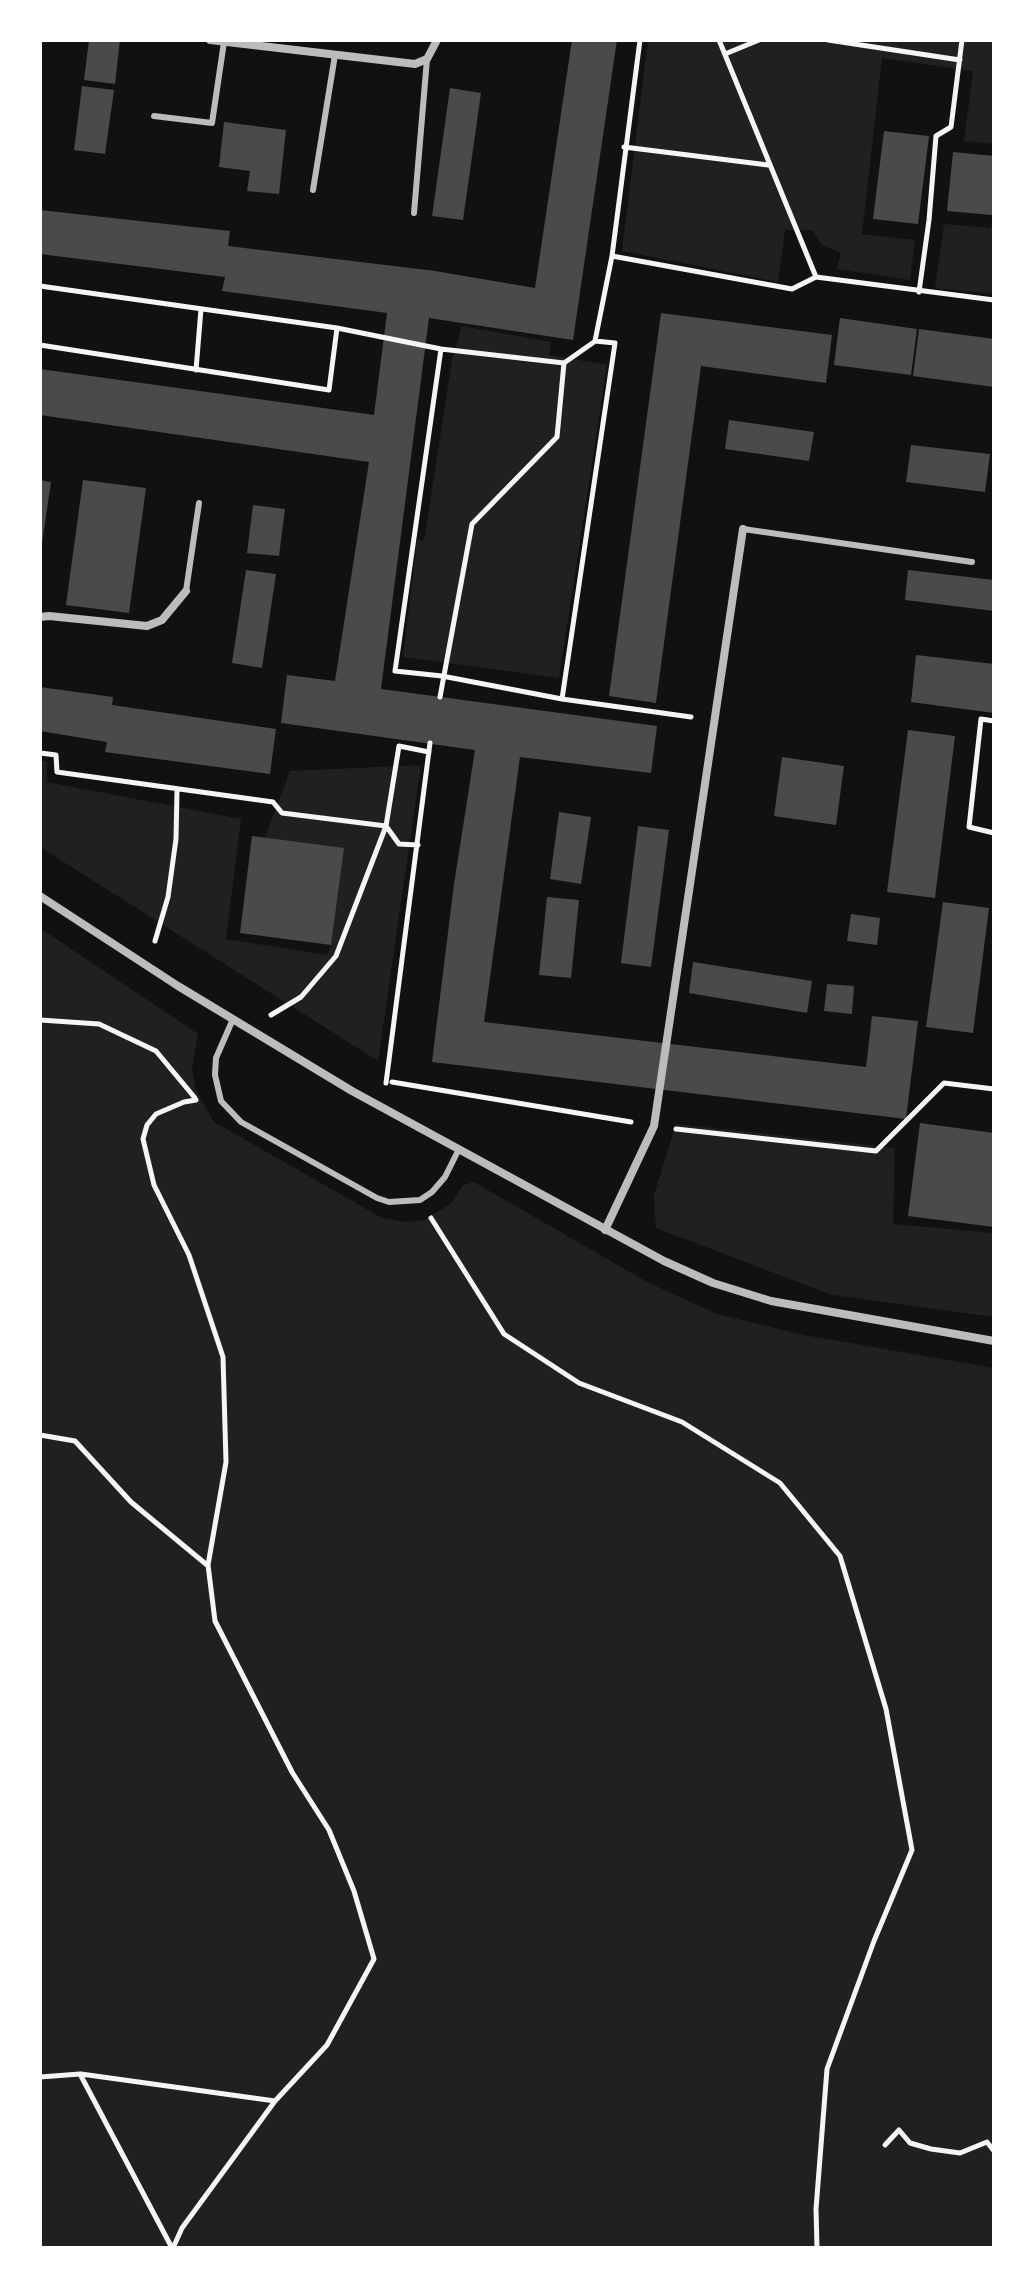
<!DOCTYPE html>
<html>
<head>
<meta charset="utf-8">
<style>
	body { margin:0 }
	#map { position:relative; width:1034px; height:2288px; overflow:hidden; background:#111; font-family:Signika,sans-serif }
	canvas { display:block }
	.frame { position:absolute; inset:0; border:42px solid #fff; pointer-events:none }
</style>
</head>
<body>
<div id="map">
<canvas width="1034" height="2288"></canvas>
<div class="frame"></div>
</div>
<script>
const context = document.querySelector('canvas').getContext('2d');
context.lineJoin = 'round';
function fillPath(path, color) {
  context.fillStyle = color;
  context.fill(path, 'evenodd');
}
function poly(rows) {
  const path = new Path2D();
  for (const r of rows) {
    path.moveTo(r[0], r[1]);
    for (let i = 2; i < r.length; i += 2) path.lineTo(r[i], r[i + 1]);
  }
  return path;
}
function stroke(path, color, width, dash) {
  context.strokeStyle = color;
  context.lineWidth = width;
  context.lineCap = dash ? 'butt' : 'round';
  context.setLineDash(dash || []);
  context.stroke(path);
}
const green = poly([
	[648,40,994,40,994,144,964,141,973,71,882,58,862,234,915,240,910,280,837,269,841,253,822,245,812,230,785,230,778,282,622,251],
	[994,197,994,294,935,288,944,224,991,228],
	[462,326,551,342,549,355,607,365,559,678,403,657,417,540,424,541,452,360],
	[40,761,47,761,47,782,241,819,226,939,327,955,331,945,265,838,290,771,421,765,378,1061,40,847],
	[40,928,198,1034,192,1069,196,1090,214,1122,382,1218,405,1222,424,1220,452,1203,463,1185,474,1182,647,1282,717,1314,804,1335,994,1368,994,2248,40,2248],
	[676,1124,895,1148,893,1224,994,1233,994,1317,832,1295,656,1228,654,1195]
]);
const building = poly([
	[89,40,120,40,115,84,84,80],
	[572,40,617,40,573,340,429,318,381,689,657,726,651,773,520,757,484,1022,866,1067,872,1016,918,1021,906,1119,432,1062,454,884,475,750,281,723,287,675,335,681,369,462,40,415,40,369,374,415,387,313,222,291,225,277,40,254,40,210,230,231,228,246,435,271,535,288],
	[82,86,114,90,105,154,74,150],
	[450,88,481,93,463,220,432,216],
	[224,122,286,130,279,194,247,191,250,171,219,167],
	[884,131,929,136,918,224,873,219],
	[953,152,994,156,992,215,947,211],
	[661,313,832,335,826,383,701,366,656,703,609,696],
	[840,318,917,329,911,375,834,365],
	[919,329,994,339,994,387,913,376],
	[729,420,814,432,809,461,725,449],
	[911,445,990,454,985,492,906,482],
	[40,480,51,482,42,543,40,543],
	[83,480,146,488,129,613,66,605],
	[253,505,285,509,279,556,247,553],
	[246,570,276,574,262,668,232,663],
	[908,570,994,580,994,611,905,600],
	[916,655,994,664,994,713,911,702],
	[40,687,113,697,112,705,276,729,270,774,105,752,107,742,40,731],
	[908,730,955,736,935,898,887,892],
	[782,757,844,766,836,825,774,816],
	[559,812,591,817,581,884,550,879],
	[638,826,669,830,651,967,621,963],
	[252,836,344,848,331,945,240,933],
	[547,897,579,900,571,978,539,975],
	[943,902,989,908,973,1033,926,1027],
	[851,914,880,918,877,945,847,941],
	[693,962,812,981,807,1013,689,993],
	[827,984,854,986,852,1014,824,1011],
	[920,1123,994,1133,994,1227,908,1216]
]);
const path = poly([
	[640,40,612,256,595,341,615,343,562,699,691,717],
	[719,40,816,277],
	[828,40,960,60],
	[725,54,759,40],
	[624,147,768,165],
	[612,256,792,289,816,277,994,300],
	[40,286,337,328,441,349,564,363,594,342],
	[919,292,929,220,936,136,951,127,962,40],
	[40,345,329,390,337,328],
	[441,349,395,671,442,676,562,699],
	[196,370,201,309],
	[440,697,472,524,557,437,564,363],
	[994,721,981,719,969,827,994,833],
	[40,753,56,755,57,772,273,802,282,813,386,826,399,844,418,845],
	[155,941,168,897,176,839,177,790],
	[271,1015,301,997,336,956,386,826,399,746,429,752],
	[40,1020,99,1024,156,1051,195,1098],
	[392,1082,631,1122],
	[386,1083,430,743],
	[676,1129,876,1151,944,1083,994,1089],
	[431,1218,504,1334,579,1383,682,1422,780,1483,840,1556,886,1709,912,1850,874,1941,827,2069,816,2209,817,2248],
	[40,1435,75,1441,131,1502,207,1565],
	[81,2074,275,2101],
	[40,2077,80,2074,172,2248],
	[885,2145,899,2130,910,2143,931,2149,960,2153,987,2142,994,2151],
	[173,2248,182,2228,275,2101,327,2045,374,1959,354,1891,329,1830,292,1772,215,1621,208,1565,226,1462,223,1357,189,1255,154,1185,143,1139,147,1125,156,1114,184,1102,196,1100]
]);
const service = poly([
	[154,116,212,123,224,42],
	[313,190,335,55],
	[414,213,427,59],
	[743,529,972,562],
	[186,591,199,503],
	[233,1019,216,1058,215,1075,221,1101,241,1122,377,1198,389,1202,420,1200,432,1192,445,1177,459,1149]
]);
const minor = poly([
	[210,40,415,64,427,59,437,40],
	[40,617,49,616,147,626,162,620,186,591],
	[40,896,178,986,352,1091,664,1261,713,1283,771,1301,994,1341],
	[605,1230,654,1126,743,529]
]);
fillPath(green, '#202020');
fillPath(building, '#4a4a4a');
stroke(path, '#f5f5f5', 5);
stroke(service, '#bcbcbc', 6);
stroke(minor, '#bcbcbc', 8);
</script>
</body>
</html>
